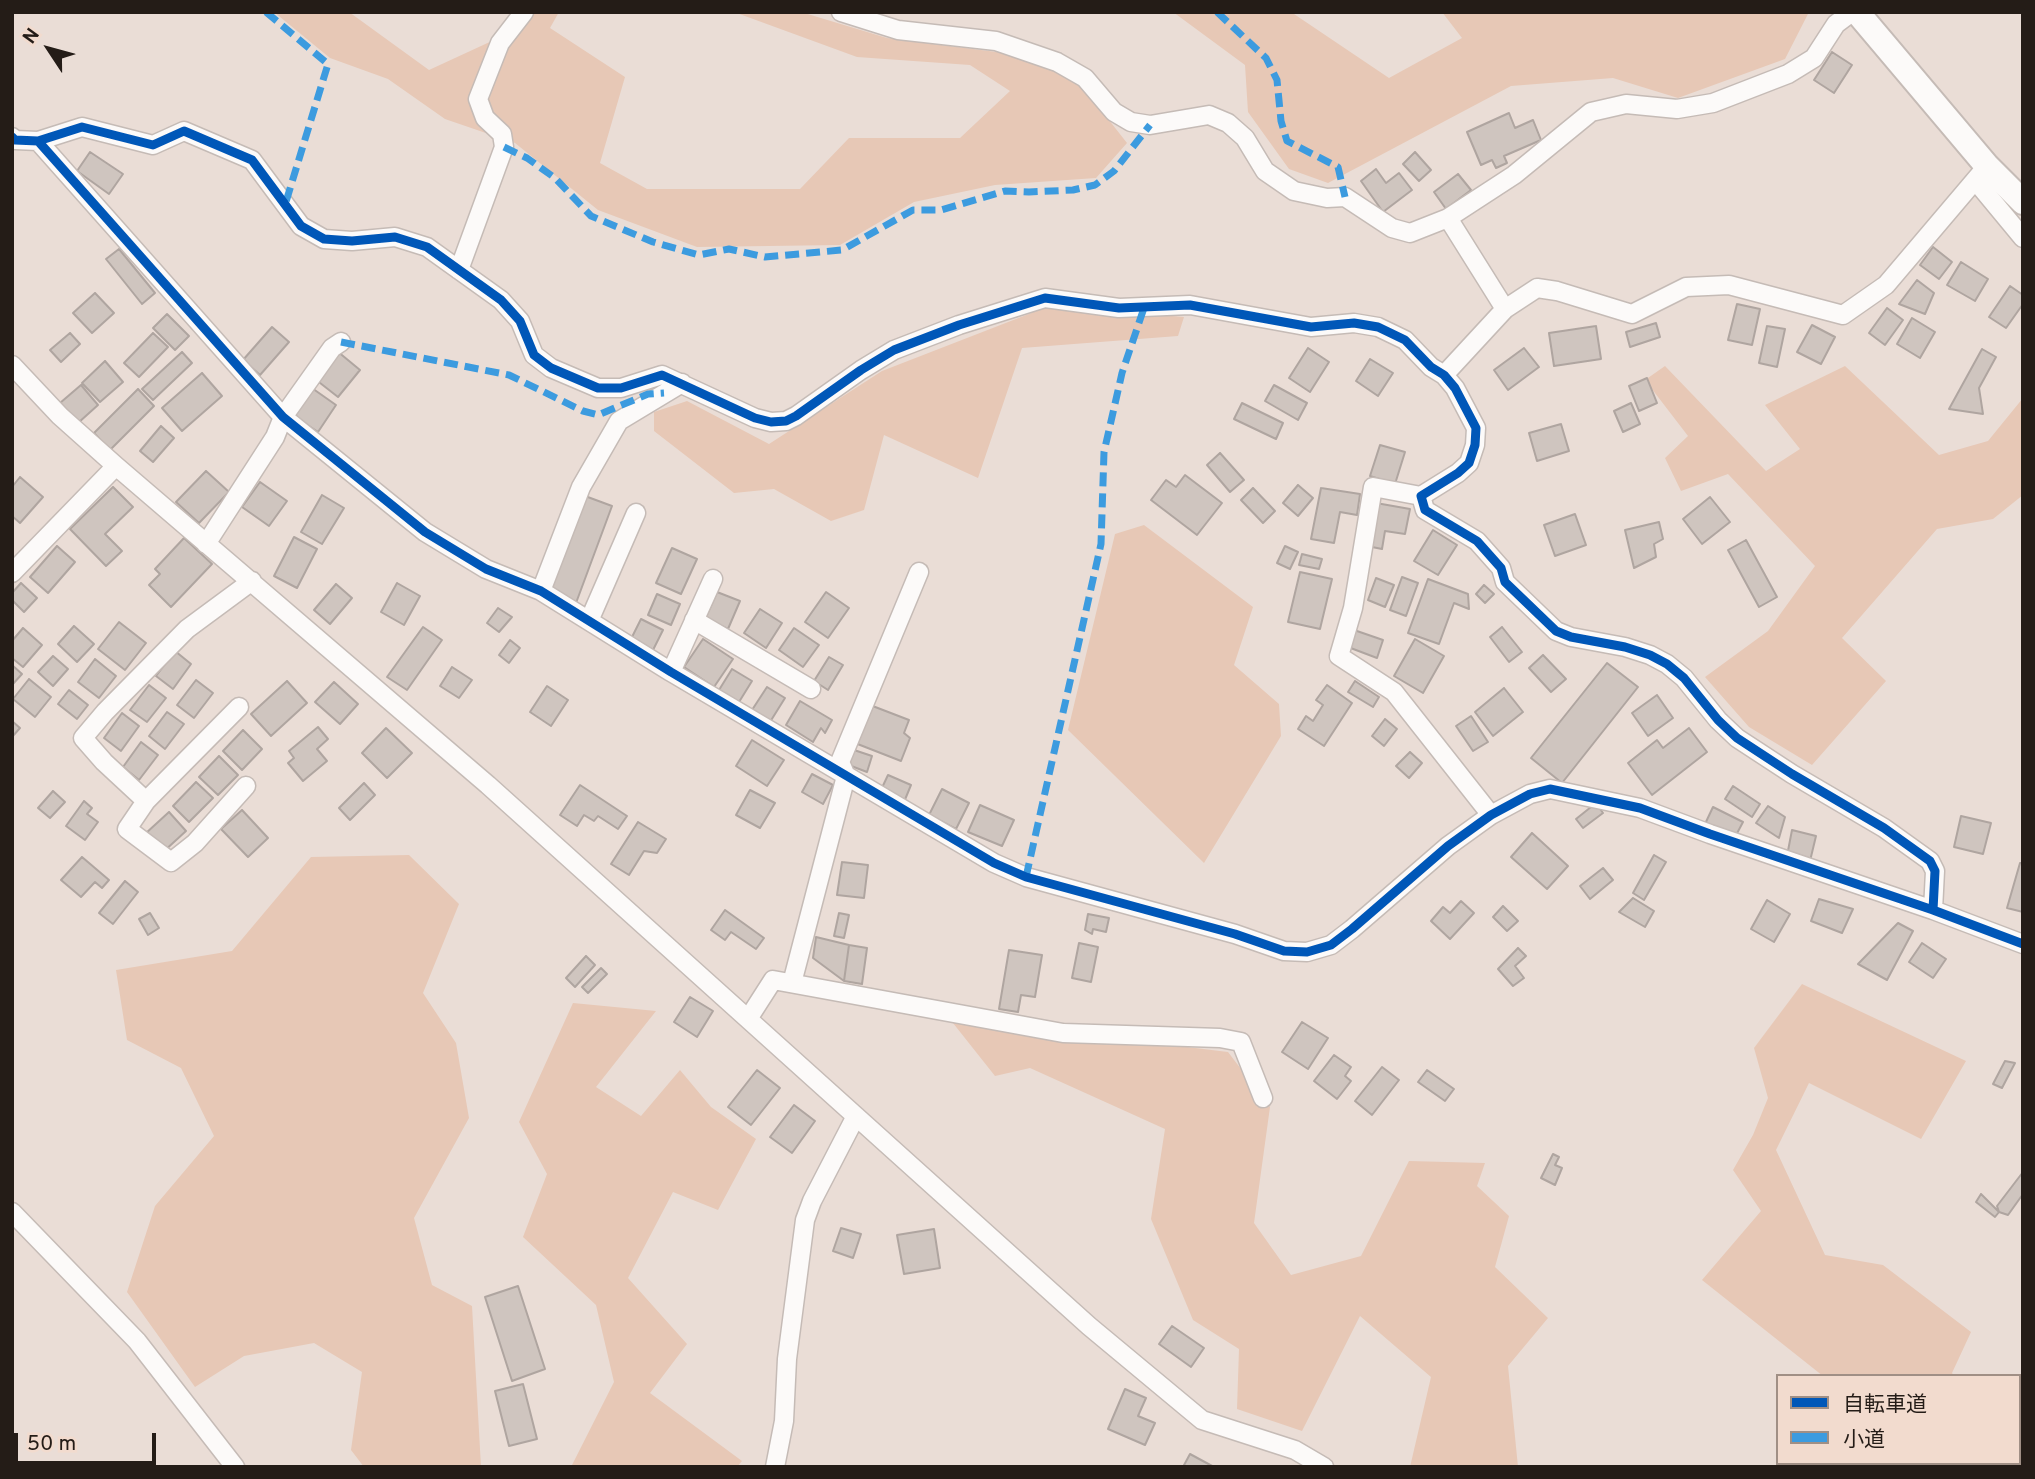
<!DOCTYPE html>
<html>
<head>
<meta charset="utf-8">
<style>
	body { margin:0 }
	#map { position:relative; width:2035px; height:1479px; overflow:hidden; background:#eaddd6; font-family:Overpass,"Noto Sans JP",sans-serif }
	canvas { display:block }
	.frame { position:absolute; inset:0; border:14px solid #241c17; pointer-events:none }
	.legend { position:absolute; left:1776px; top:1374px; width:245px; height:91px; box-sizing:border-box; background:#f2dbce; border:2px solid #a08f85; margin:0; padding:9px 12px; list-style:none; font-size:21px; color:#241c17 }
	.legend li { display:flex; align-items:center; gap:14px; height:35px }
	.legend b { width:35px; border:2px solid #a08f85 }
	.north { position:absolute; left:14px; top:14px; width:70px; height:70px; -webkit-text-stroke:5px #f2dbce; paint-order:stroke; rotate:306deg; font-size:19px; font-weight:700; line-height:28px; text-align:center; color:#241c17 }
	.north::after { content:''; display:block; margin:auto; width:24px; height:32px; background:#241c17; clip-path:polygon(50% 0,100% 100%,50% 72%,0 100%) }
	.scale { position:absolute; left:14px; top:1433px; width:142px; height:32px; box-sizing:border-box; border:4px solid #241c17; border-top:0; padding-left:9px; font-size:21px; line-height:24px; white-space:nowrap; color:#241c17; -webkit-text-stroke:5px #f2dbce; paint-order:stroke }
</style>
</head>
<body>
<div id="map">
<canvas width="2035" height="1479"></canvas>
<div class="frame"></div>
<ul class="legend">
<li><b style="height:9px;background:#0057b8"></b>自転車道</li>
<li><b style="height:9px;background:#3c9bdf"></b>小道</li>
</ul>
<div class="north">N</div>
<div class="scale">50 m</div>
</div>
<script>
const context = document.querySelector('canvas').getContext('2d');
context.lineJoin = 'round';
function fillPath(path, color) {
  context.fillStyle = color;
  context.fill(path, 'evenodd');
}
function poly(rows) {
  const path = new Path2D();
  for (const r of rows) {
    path.moveTo(r[0], r[1]);
    for (let i = 2; i < r.length; i += 2) path.lineTo(r[i], r[i + 1]);
  }
  return path;
}
function stroke(path, color, width, dash) {
  context.strokeStyle = color;
  context.lineWidth = width;
  context.lineCap = dash ? 'butt' : 'round';
  context.setLineDash(dash || []);
  context.stroke(path);
}
const green = poly([
	[274,12,349,12,429,70,494,40,516,12,559,12,550,28,625,77,600,163,647,189,800,189,849,138,960,138,1010,91,970,65,857,57,734,12,801,12,887,38,1012,54,1075,77,1127,143,1096,178,995,185,914,202,840,245,697,247,598,210,515,143,445,119,388,79,330,58],
	[1173,12,1291,12,1389,78,1462,38,1442,12,1809,12,1785,59,1678,98,1613,78,1511,86,1328,183,1289,169,1248,112,1245,65],
	[1052,305,1184,317,1178,336,1022,348,978,478,884,435,864,510,831,521,774,489,734,493,654,431,654,412,687,401,769,444,882,371],
	[1665,366,1766,471,1800,449,1765,405,1845,366,1939,455,1988,441,2023,398,2023,495,1993,519,1937,529,1842,638,1886,681,1812,765,1749,727,1705,677,1768,631,1815,566,1728,474,1681,491,1665,458,1688,436,1645,380],
	[1144,525,1253,607,1234,665,1279,704,1281,736,1204,863,1068,730,1115,534],
	[409,855,459,904,423,993,456,1043,469,1118,414,1218,432,1285,472,1306,481,1467,364,1467,351,1450,362,1372,314,1343,244,1356,195,1387,127,1292,155,1206,214,1136,181,1068,127,1040,116,970,232,951,311,857],
	[1802,984,1966,1061,1921,1139,1809,1083,1776,1150,1825,1255,1883,1265,1971,1332,1952,1373,1954,1376,1823,1376,1702,1280,1761,1211,1733,1170,1753,1135,1768,1098,1754,1048],
	[573,1003,656,1011,596,1087,641,1116,680,1070,711,1107,756,1139,718,1210,673,1192,628,1278,687,1344,650,1393,742,1461,737,1467,571,1467,614,1382,596,1305,523,1237,547,1174,519,1122],
	[949,1018,1228,1052,1270,1107,1254,1223,1291,1275,1361,1256,1409,1161,1485,1163,1477,1186,1509,1216,1495,1267,1548,1318,1508,1366,1518,1467,1410,1467,1431,1377,1360,1316,1302,1431,1237,1409,1239,1349,1193,1320,1151,1219,1165,1129,1030,1068,995,1076],
	[1894,1463,1956,1463,1954,1467,1898,1467]
]);
const building = poly([
	[1832,52,1852,65,1834,93,1814,80,1832,52],
	[1509,113,1515,128,1533,120,1541,140,1504,156,1507,163,1496,168,1492,160,1481,165,1467,132,1509,113],
	[90,152,123,174,109,194,77,171,90,152],
	[1415,152,1431,170,1419,181,1403,164,1415,152],
	[1376,169,1386,183,1399,173,1412,190,1383,212,1361,181,1376,169],
	[1458,174,1471,190,1446,209,1434,192,1458,174],
	[1933,247,1952,262,1939,279,1920,265,1933,247],
	[119,249,155,293,142,304,106,259,119,249],
	[1961,262,1988,279,1975,301,1947,285,1961,262],
	[1917,280,1934,293,1925,314,1899,304,1917,280],
	[2010,286,2023,295,2023,304,2006,328,1989,317,2010,286],
	[95,293,114,313,92,333,73,313,95,293],
	[1737,304,1760,309,1752,345,1728,340,1737,304],
	[1887,308,1903,320,1885,345,1869,333,1887,308],
	[167,314,189,336,175,350,153,328,167,314],
	[1912,318,1935,332,1920,358,1897,344,1912,318],
	[1656,323,1660,337,1630,347,1626,332,1656,323],
	[1812,325,1835,337,1821,364,1797,352,1812,325],
	[1596,326,1601,359,1554,366,1549,333,1596,326],
	[1767,326,1785,329,1777,367,1759,363,1767,326],
	[272,327,289,342,260,375,243,360,272,327],
	[70,333,80,344,61,362,50,350,70,333],
	[153,333,168,347,139,377,124,363,153,333],
	[1308,348,1329,362,1310,392,1289,378,1308,348],
	[1524,348,1539,367,1508,390,1494,370,1524,348],
	[1982,349,1996,357,1979,388,1983,414,1949,409,1982,349],
	[337,351,360,370,338,397,315,379,337,351],
	[182,352,192,363,153,400,142,389,182,352],
	[1370,359,1393,373,1378,396,1356,381,1370,359],
	[105,361,123,382,100,402,82,383,105,361],
	[202,373,222,396,182,431,162,408,202,373],
	[1647,378,1657,403,1639,411,1629,386,1647,378],
	[81,385,98,405,78,423,60,403,81,385],
	[1274,385,1307,403,1298,420,1265,401,1274,385],
	[309,386,336,405,318,432,291,414,309,386],
	[138,389,154,406,110,450,94,433,138,389],
	[1242,403,1283,423,1276,439,1234,419,1242,403],
	[1631,403,1640,424,1623,432,1614,411,1631,403],
	[1561,424,1569,451,1537,461,1529,433,1561,424],
	[161,426,174,438,153,462,140,451,161,426],
	[1380,445,1405,452,1395,484,1370,476,1380,445],
	[1220,453,1244,480,1230,492,1207,465,1220,453],
	[206,471,229,492,199,523,176,502,206,471],
	[1185,475,1222,503,1197,535,1151,500,1166,480,1176,487,1185,475],
	[20,477,43,497,20,523,12,516,12,487,20,477],
	[260,482,287,501,269,526,242,507,260,482],
	[1298,485,1313,498,1298,516,1283,503,1298,485],
	[113,487,133,507,105,534,122,551,106,566,70,529,113,487],
	[1253,488,1275,511,1263,523,1241,500,1253,488],
	[1321,488,1360,494,1357,515,1340,512,1334,543,1311,539,1321,488],
	[322,495,344,508,322,544,301,532,322,495],
	[585,496,612,506,576,603,550,593,585,496],
	[1710,497,1730,522,1702,544,1683,519,1710,497],
	[1376,503,1410,509,1405,534,1385,531,1382,549,1367,546,1376,503],
	[1575,514,1586,545,1555,556,1544,525,1575,514],
	[1659,522,1663,539,1654,544,1656,557,1634,568,1625,530,1659,522],
	[1433,530,1457,545,1438,575,1414,561,1433,530],
	[294,537,317,549,297,588,274,576,294,537],
	[184,538,212,564,171,607,149,585,160,574,155,569,184,538],
	[1746,540,1777,597,1759,607,1728,550,1746,540],
	[57,546,75,562,48,593,30,577,57,546],
	[1285,546,1298,552,1290,569,1277,563,1285,546],
	[672,548,697,559,681,594,656,583,672,548],
	[1302,554,1322,559,1319,569,1299,565,1302,554],
	[1300,572,1332,579,1320,629,1288,622,1300,572],
	[1402,577,1418,583,1406,616,1390,610,1402,577],
	[1376,578,1394,585,1385,607,1368,600,1376,578],
	[1428,579,1468,594,1469,609,1454,603,1439,644,1408,633,1428,579],
	[21,583,37,598,24,612,12,600,12,593,21,583],
	[397,583,420,596,404,625,381,612,397,583],
	[336,584,352,598,330,624,314,610,336,584],
	[1484,585,1494,594,1485,603,1476,594,1484,585],
	[717,592,740,601,728,629,705,619,717,592],
	[826,592,849,608,828,638,805,622,826,592],
	[657,594,680,604,671,625,648,615,657,594],
	[498,608,512,617,499,632,487,623,498,608],
	[760,609,782,623,766,648,744,633,760,609],
	[641,619,663,630,653,650,631,639,641,619],
	[119,622,146,643,125,670,98,649,119,622],
	[74,626,94,644,77,662,58,644,74,626],
	[423,627,442,640,407,690,387,677,423,627],
	[1502,627,1522,652,1509,662,1490,637,1502,627],
	[23,628,42,645,23,667,12,658,12,641,23,628],
	[794,628,819,645,803,667,779,650,794,628],
	[1354,630,1383,640,1377,658,1348,647,1354,630],
	[703,639,733,659,714,687,684,667,703,639],
	[1415,639,1444,656,1423,693,1394,676,1415,639],
	[510,640,520,648,509,663,499,655,510,640],
	[175,651,191,664,173,689,156,676,175,651],
	[1543,655,1566,679,1551,692,1529,668,1543,655],
	[53,656,68,669,53,686,38,672,53,656],
	[829,657,843,665,828,690,814,681,829,657],
	[95,659,116,676,99,698,78,682,95,659],
	[1607,663,1638,687,1562,783,1531,758,1607,663],
	[12,665,22,674,12,685,12,665],
	[452,667,472,680,459,698,440,686,452,667],
	[732,669,752,681,739,702,719,690,732,669],
	[29,679,51,697,35,717,13,699,29,679],
	[196,680,213,693,194,718,177,705,196,680],
	[287,681,307,703,271,736,251,714,287,681],
	[1355,681,1379,697,1373,707,1348,692,1355,681],
	[334,682,358,704,340,724,315,702,334,682],
	[149,685,166,698,147,722,130,710,149,685],
	[1327,685,1352,703,1324,746,1298,729,1306,716,1313,721,1323,705,1316,700,1327,685],
	[547,686,568,700,551,726,530,712,547,686],
	[767,687,785,698,770,722,752,710,767,687],
	[1504,688,1523,712,1493,736,1475,712,1504,688],
	[69,690,88,705,77,719,58,704,69,690],
	[1657,695,1673,718,1648,736,1632,713,1657,695],
	[800,701,832,720,825,733,821,728,813,742,786,725,800,701],
	[870,705,909,720,904,733,910,738,901,761,855,743,870,705],
	[167,712,184,724,165,749,149,736,167,712],
	[122,713,139,726,121,751,104,738,122,713],
	[1471,716,1488,742,1473,751,1456,726,1471,716],
	[1385,719,1397,729,1384,746,1372,736,1385,719],
	[12,721,20,728,12,737,12,721],
	[318,727,328,739,317,749,327,761,303,781,288,763,294,758,289,751,318,727],
	[386,728,412,753,387,778,362,753,386,728],
	[1689,728,1707,752,1652,795,1628,763,1657,740,1663,748,1689,728],
	[243,730,262,749,242,770,223,751,243,730],
	[752,740,784,760,767,786,736,766,752,740],
	[141,742,158,755,139,780,123,767,141,742],
	[851,749,872,756,867,772,846,764,851,749],
	[1410,752,1422,763,1409,778,1396,766,1410,752],
	[219,756,238,775,218,795,199,777,219,756],
	[812,774,833,785,823,804,802,792,812,774],
	[888,775,911,785,904,802,880,792,888,775],
	[196,782,213,798,189,822,173,806,196,782],
	[364,783,375,795,350,820,339,808,364,783],
	[580,785,627,816,618,829,598,816,594,821,584,815,577,826,560,815,580,785],
	[1733,786,1760,804,1752,817,1725,799,1733,786],
	[942,789,969,803,956,829,929,815,942,789],
	[750,790,775,803,760,828,736,815,750,790],
	[53,791,65,802,50,818,38,808,53,791],
	[84,801,92,808,87,814,98,822,85,840,66,826,84,801],
	[1596,803,1603,813,1583,828,1576,819,1596,803],
	[980,805,1014,820,1002,846,968,832,980,805],
	[1768,806,1785,817,1779,838,1756,823,1768,806],
	[1713,807,1743,822,1734,839,1705,824,1713,807],
	[242,810,268,838,248,857,221,829,242,810],
	[169,812,186,831,162,853,145,834,169,812],
	[1961,816,1991,823,1983,854,1954,847,1961,816],
	[638,822,666,839,657,853,644,851,629,875,611,864,638,822],
	[1792,830,1816,836,1810,861,1787,856,1792,830],
	[1532,833,1568,866,1547,889,1511,857,1532,833],
	[1654,855,1666,862,1644,900,1633,893,1654,855],
	[82,857,109,880,102,888,95,882,81,897,61,880,82,857],
	[842,862,868,865,864,898,837,895,842,862],
	[2020,863,2023,863,2023,912,2007,908,2020,863],
	[1603,868,1613,880,1590,899,1580,886,1603,868],
	[125,881,138,892,113,924,99,913,125,881],
	[1633,898,1654,911,1645,927,1619,912,1633,898],
	[1819,899,1853,909,1842,933,1811,921,1819,899],
	[1767,900,1790,914,1774,942,1751,929,1767,900],
	[1461,901,1474,913,1450,939,1431,921,1443,907,1450,913,1461,901],
	[1503,906,1518,921,1507,931,1493,917,1503,906],
	[725,910,764,938,756,949,731,932,725,940,711,930,725,910],
	[150,913,159,928,148,935,139,919,150,913],
	[839,913,849,915,844,938,834,936,839,913],
	[1088,914,1109,918,1106,932,1093,929,1092,934,1085,930,1088,914],
	[1898,923,1913,931,1887,980,1858,964,1898,923],
	[816,937,849,945,844,981,813,958,816,937],
	[1079,943,1098,947,1091,982,1072,978,1079,943],
	[1922,943,1946,959,1933,978,1909,962,1922,943],
	[849,945,867,948,862,984,844,981,849,945],
	[1518,948,1526,956,1515,966,1524,978,1513,986,1498,969,1518,948],
	[1009,950,1042,955,1035,997,1021,995,1018,1012,999,1009,1009,950],
	[586,956,595,965,575,987,566,978,586,956],
	[601,968,607,974,588,993,582,987,601,968],
	[690,997,713,1011,697,1037,674,1022,690,997],
	[1302,1022,1328,1038,1308,1069,1282,1052,1302,1022],
	[1334,1055,1351,1067,1345,1076,1351,1081,1337,1099,1314,1081,1334,1055],
	[2005,1061,2015,1063,2002,1088,1993,1084,2005,1061],
	[1382,1067,1399,1080,1372,1115,1355,1101,1382,1067],
	[757,1070,780,1088,751,1125,728,1107,757,1070],
	[1427,1070,1454,1089,1445,1101,1418,1082,1427,1070],
	[794,1105,815,1121,792,1153,770,1137,794,1105],
	[1553,1154,1559,1157,1555,1165,1562,1168,1555,1185,1541,1178,1553,1154],
	[2023,1172,2023,1194,2008,1215,1999,1212,1997,1206,2023,1172],
	[1981,1194,1999,1212,1995,1217,1976,1202,1981,1194],
	[841,1228,861,1234,853,1258,833,1251,841,1228],
	[934,1229,940,1268,904,1274,897,1235,934,1229],
	[518,1286,545,1369,512,1381,485,1297,518,1286],
	[1172,1326,1204,1348,1191,1367,1159,1344,1172,1326],
	[523,1384,537,1439,509,1446,495,1391,523,1384],
	[1125,1389,1146,1398,1138,1416,1155,1423,1145,1445,1108,1429,1125,1389],
	[1190,1454,1214,1467,1183,1467,1190,1454]
]);
const street = poly([
	[841,12,898,30,996,41,1057,62,1085,78,1114,112,1131,122,1150,125,1209,115,1228,123,1245,138,1265,171,1294,191,1327,198,1345,197,1392,228,1410,233,1448,218,1514,175,1591,112,1626,104,1677,109,1713,103,1788,74,1814,58,1836,24,1852,12],
	[12,137,15,140,38,141,82,127,153,145,184,131,252,160,301,226,324,239,352,241,395,237,427,247,501,300,520,321,534,355,551,368,598,388,621,388,662,375,755,418,771,422,786,421,796,416,861,370,894,350,959,325,1045,298,1119,308,1190,305,1311,327,1354,323,1378,327,1405,340,1431,367,1444,375,1455,388,1476,428,1475,445,1469,463,1458,473,1421,496,1425,510,1477,541,1501,568,1505,582,1556,631,1571,637,1625,647,1650,655,1667,664,1684,678,1718,720,1737,738,1792,774,1884,828,1930,861,1935,871,1933,910],
	[38,141,283,417,425,532,486,569,541,591,671,672,994,863,1026,877,1235,934,1284,951,1307,952,1331,945,1352,929,1448,846,1491,815,1530,794,1550,789,1640,808,1710,834,1933,910,2023,944],
	[1975,180,2023,238],
	[1448,218,1505,309,1537,288,1557,291,1632,314,1686,287,1729,285,1843,315,1886,285,1987,166],
	[459,270,504,147,502,134,485,118,478,99,500,43,524,12],
	[12,365,60,416,116,466,488,785,1089,1326,1202,1420,1295,1450,1324,1467],
	[1444,375,1505,309],
	[1421,496,1373,487,1353,608,1339,656,1394,692,1491,815],
	[206,544,275,437,283,417,332,348,341,342],
	[12,573,116,466],
	[541,591,581,487,619,421,682,383],
	[694,620,811,689],
	[589,621,636,513],
	[671,672,713,579],
	[239,707,146,801,127,829,171,862,195,843,246,786],
	[146,801,104,762,83,738,105,712,187,629,252,581],
	[792,983,846,776,840,762,919,572],
	[748,1019,773,980,1063,1033,1220,1038,1241,1042,1263,1098],
	[12,1212,137,1341,235,1467],
	[775,1467,784,1421,787,1359,805,1220,812,1201,856,1116]
]);
const secondary = poly([
	[1857,12,1987,166,2023,202]
]);
const quiet = poly([
	[266,12,328,64,285,205],
	[1217,12,1266,58,1277,80,1281,121,1287,141,1338,167,1345,197],
	[504,147,527,158,555,178,591,216,653,242,699,255,729,249,765,257,842,250,913,210,941,210,1005,191,1029,192,1073,190,1095,185,1114,171,1150,125],
	[341,342,509,375,583,411,598,415,648,394,664,393],
	[1026,877,1101,544,1104,452,1122,373,1144,308]
]);
const cycleway = poly([
	[12,137,15,140,38,141,82,127,153,145,184,131,252,160,301,226,324,239,352,241,395,237,427,247,501,300,520,321,534,355,551,368,598,388,621,388,662,375,755,418,771,422,786,421,796,416,861,370,894,350,959,325,1045,298,1119,308,1190,305,1311,327,1354,323,1378,327,1405,340,1431,367,1444,375,1455,388,1476,428,1475,445,1469,463,1458,473,1421,496,1425,510,1477,541,1501,568,1505,582,1556,631,1571,637,1625,647,1650,655,1667,664,1684,678,1718,720,1737,738,1792,774,1884,828,1930,861,1935,871,1933,910],
	[38,141,283,417,425,532,486,569,541,591,671,672,994,863,1026,877,1235,934,1284,951,1307,952,1331,945,1352,929,1448,846,1491,815,1530,794,1550,789,1640,808,1710,834,1933,910,2023,944]
]);
fillPath(green, '#e7c8b6');
fillPath(building, '#cfc5bf');
stroke(building, '#afa5a0', 2);
stroke(street, '#c5bbb6', 21);
stroke(secondary, '#c5bbb6', 28);
stroke(street, '#fcfaf9', 18);
stroke(secondary, '#fcfaf9', 24);
stroke(quiet, '#3c9bdf', 7, [14, 7]);
stroke(cycleway, '#0057b8', 9);
</script>
</body>
</html>
